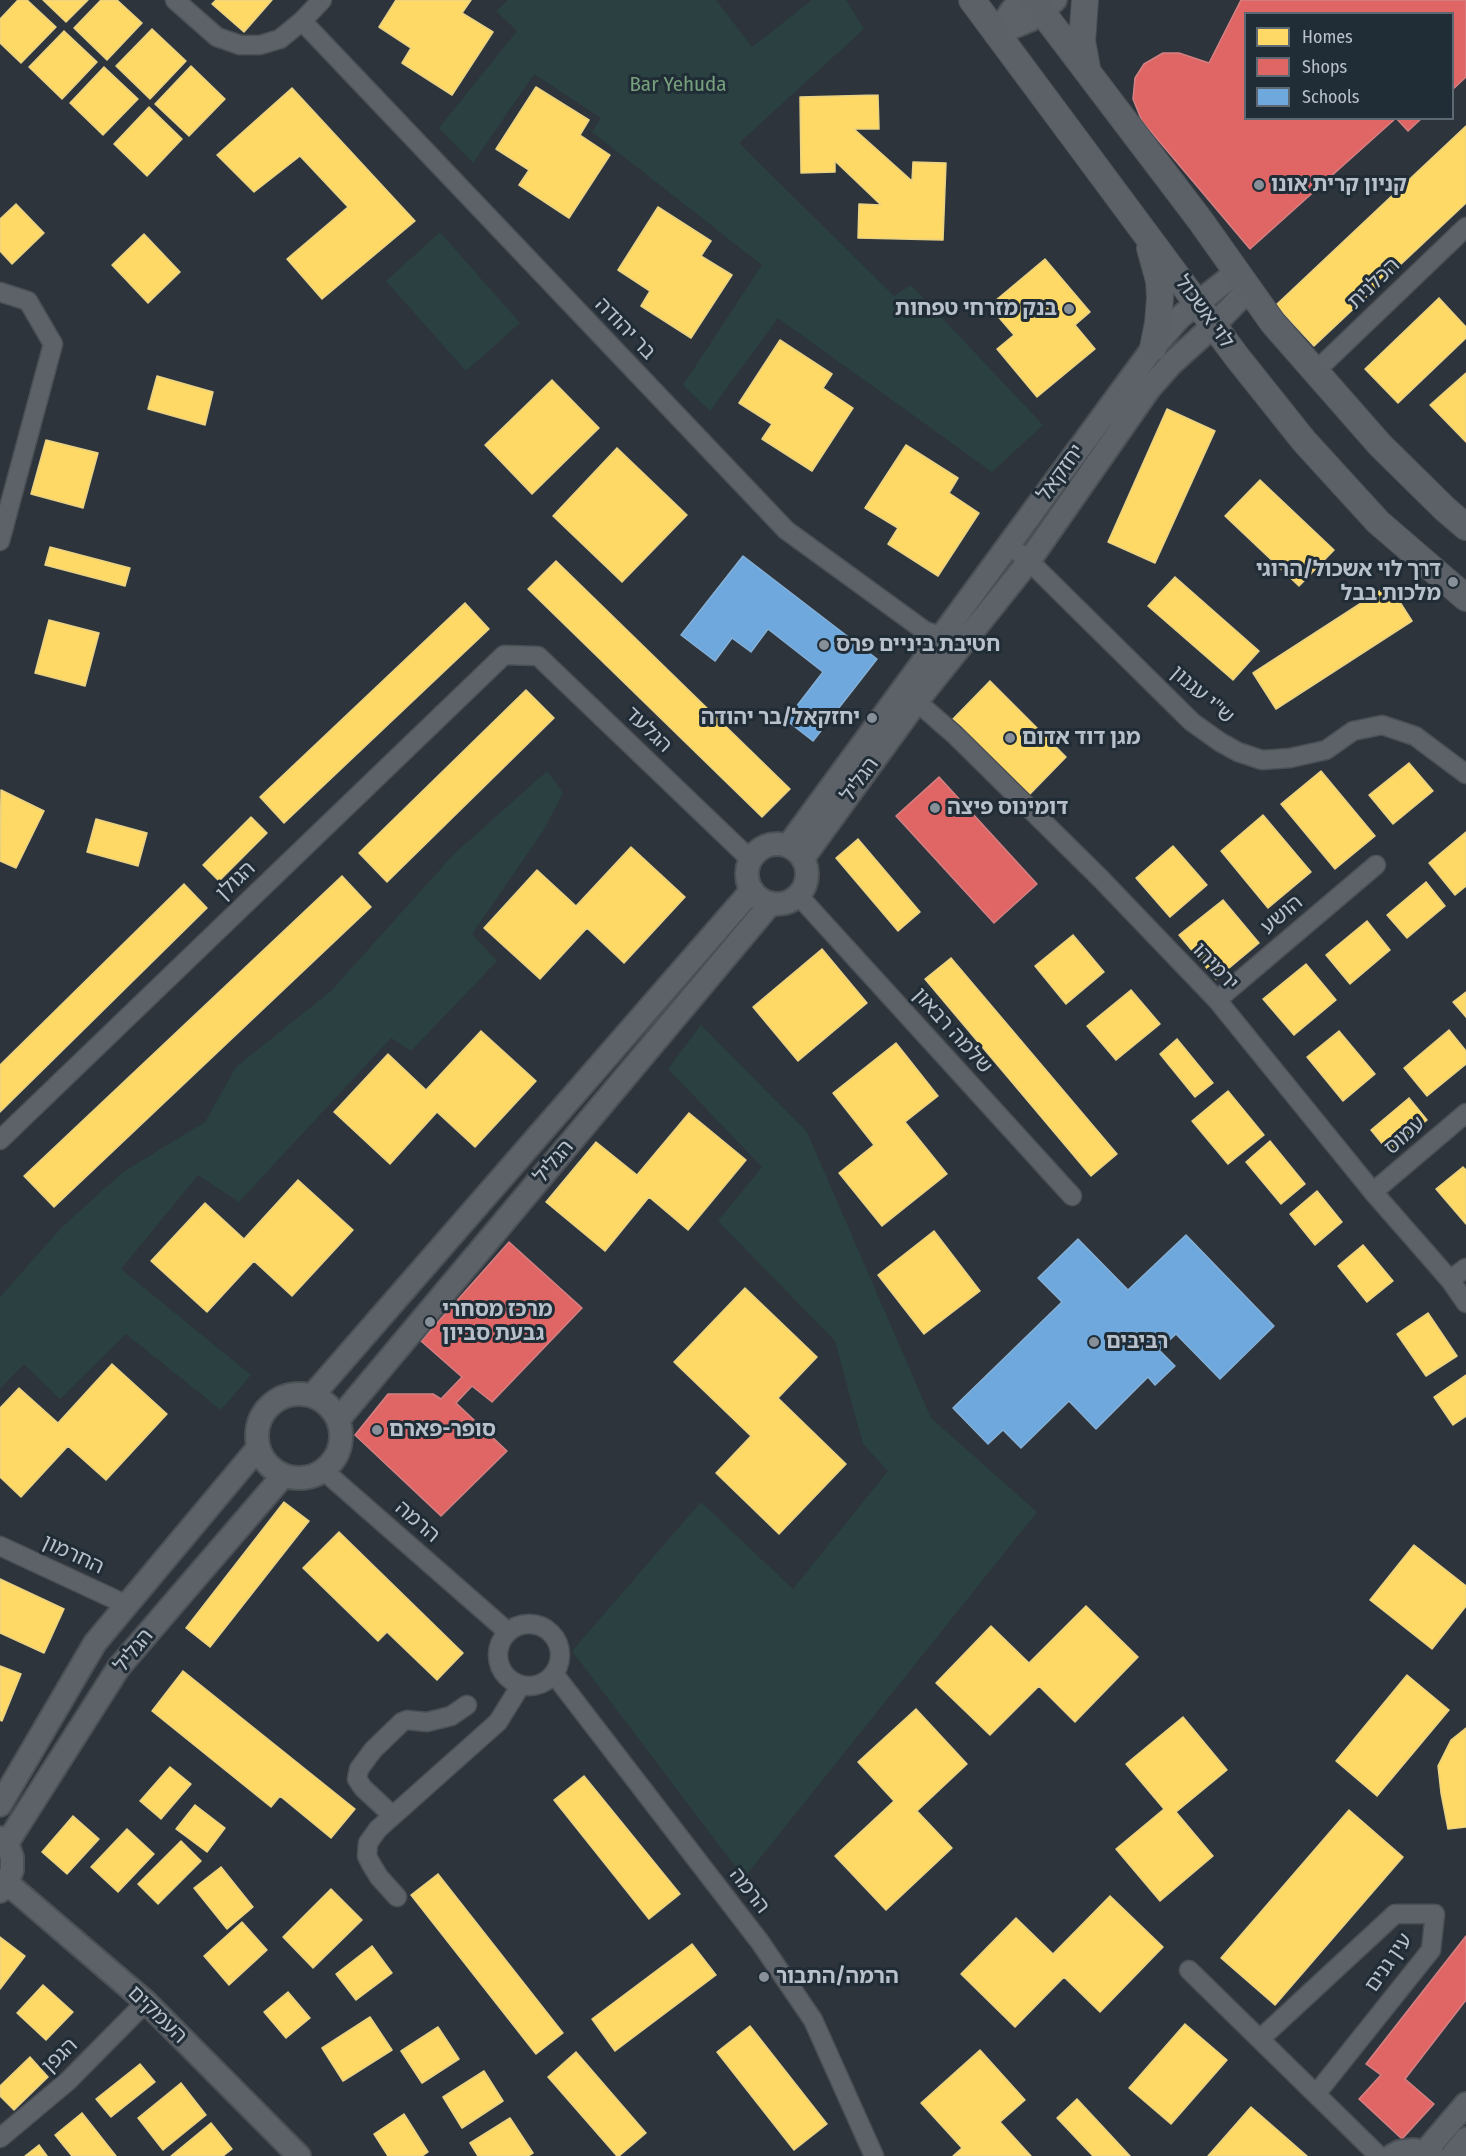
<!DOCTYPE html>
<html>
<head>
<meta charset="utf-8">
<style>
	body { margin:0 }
	#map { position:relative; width:1466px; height:2156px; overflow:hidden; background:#2d343b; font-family:"Fira Sans Condensed",sans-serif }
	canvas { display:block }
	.legend { position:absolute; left:1244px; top:12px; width:210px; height:108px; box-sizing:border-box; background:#202c36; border:2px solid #5d6872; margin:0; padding:8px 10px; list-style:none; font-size:18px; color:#b8c1cb }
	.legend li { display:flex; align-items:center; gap:12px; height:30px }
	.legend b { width:30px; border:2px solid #5d6872 }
</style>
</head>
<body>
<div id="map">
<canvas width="1466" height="2156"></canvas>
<ul class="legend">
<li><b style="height:16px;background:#ffd966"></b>Homes</li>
<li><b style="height:16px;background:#e06666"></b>Shops</li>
<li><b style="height:16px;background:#6fa8dc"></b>Schools</li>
</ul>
</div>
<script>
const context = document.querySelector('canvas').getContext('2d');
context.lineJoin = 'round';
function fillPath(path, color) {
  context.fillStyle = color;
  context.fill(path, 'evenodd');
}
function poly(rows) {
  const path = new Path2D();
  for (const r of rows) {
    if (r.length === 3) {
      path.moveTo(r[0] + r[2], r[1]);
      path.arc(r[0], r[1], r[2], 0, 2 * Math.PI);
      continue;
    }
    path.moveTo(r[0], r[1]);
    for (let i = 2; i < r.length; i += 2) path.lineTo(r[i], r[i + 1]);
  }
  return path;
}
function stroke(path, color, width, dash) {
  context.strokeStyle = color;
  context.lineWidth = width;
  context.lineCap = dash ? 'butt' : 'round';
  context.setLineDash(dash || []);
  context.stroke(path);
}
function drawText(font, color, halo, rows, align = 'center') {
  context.font = font + ' "Fira Sans Condensed","Noto Sans Hebrew",sans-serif';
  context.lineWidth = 6;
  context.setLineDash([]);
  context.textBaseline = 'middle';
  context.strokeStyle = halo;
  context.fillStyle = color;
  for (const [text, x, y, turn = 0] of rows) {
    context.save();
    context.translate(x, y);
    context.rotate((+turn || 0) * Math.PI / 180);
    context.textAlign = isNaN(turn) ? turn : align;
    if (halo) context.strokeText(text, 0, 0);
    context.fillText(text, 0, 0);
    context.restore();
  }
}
const green = poly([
	[508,0,716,0,752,47,812,0,846,0,864,29,739,143,894,296,911,285,1043,425,992,472,778,318,710,411,683,385,762,265,592,132,601,118,534,74,473,163,439,128,517,31,496,11],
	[440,232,520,323,466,371,386,281],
	[547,771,563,793,543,831,472,934,497,961,411,1051,391,1038,239,1202,198,1175,121,1269,251,1375,221,1410,126,1334,60,1399,24,1364,0,1389,0,1297,62,1227,123,1172,205,1122,236,1067,331,991,453,855],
	[701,1025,807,1132,931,1418,1037,1512,744,1878,572,1651,701,1502,793,1589,888,1471,863,1444,835,1341,718,1221,762,1167,668,1069]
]);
const homes = poly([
	[18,0,27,0,56,27,21,63,0,43,0,19,18,0],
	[43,0,88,0,66,22,43,0],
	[101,0,117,0,142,23,107,60,74,28,101,0],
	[216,0,272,0,244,32,212,4,216,0],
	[396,0,471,0,462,13,493,32,452,95,402,63,411,48,379,27,396,0],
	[152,29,186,61,150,99,116,66,152,29],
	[64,31,97,62,62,99,29,67,64,31],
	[191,66,225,99,189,136,155,104,191,66],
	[104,67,138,99,103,135,70,103,104,67],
	[536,87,589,120,580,135,610,155,569,218,519,185,529,170,496,149,536,87],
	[292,88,415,221,322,299,287,259,348,207,300,156,254,192,217,155,292,88],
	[878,95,879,129,854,129,912,181,913,162,946,163,943,240,858,238,859,204,881,205,835,161,835,172,801,173,800,97,878,95],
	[149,107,182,139,147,176,114,144,149,107],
	[1466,126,1466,203,1314,346,1276,305,1466,126],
	[16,204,44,233,12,264,0,251,0,219,16,204],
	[658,207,711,241,701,256,732,275,691,338,641,306,650,291,618,270,658,207],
	[144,234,180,272,148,303,112,265,144,234],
	[1045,259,1090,312,1075,325,1095,349,1037,397,997,349,1014,335,989,306,1045,259],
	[1439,298,1466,327,1466,338,1398,403,1365,369,1439,298],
	[780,340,832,374,823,388,853,408,812,471,762,439,772,424,739,403,780,340],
	[1466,373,1466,442,1430,405,1466,373],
	[157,376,213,392,205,425,148,409,157,376],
	[552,380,599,428,532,494,485,445,552,380],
	[1167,409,1215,431,1155,563,1108,542,1167,409],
	[46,440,98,453,83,508,31,494,46,440],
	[906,445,958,478,949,493,979,513,938,576,888,544,898,528,865,508,906,445],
	[617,448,687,515,622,582,553,516,617,448],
	[1260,480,1334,550,1299,586,1225,516,1260,480],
	[50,547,130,568,125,586,45,565,50,547],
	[556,561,790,789,762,817,528,589,556,561],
	[1175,577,1259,651,1233,680,1148,606,1175,577],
	[1389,585,1412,621,1276,709,1253,673,1389,585],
	[465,603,489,629,284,823,260,797,465,603],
	[49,620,99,633,85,686,35,673,49,620],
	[990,681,1066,757,1029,795,953,719,990,681],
	[526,690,554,718,387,882,359,853,526,690],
	[1409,763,1433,791,1393,824,1369,795,1409,763],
	[1321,771,1375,836,1335,869,1281,804,1321,771],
	[1,790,44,811,16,868,0,861,1,790],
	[1263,815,1311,872,1268,908,1221,851,1263,815],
	[251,817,267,833,219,881,203,865,251,817],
	[96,819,147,833,138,866,87,852,96,819],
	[1466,832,1466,886,1455,895,1429,863,1466,832],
	[858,839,920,912,898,931,836,858,858,839],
	[1173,846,1207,885,1170,917,1136,878,1173,846],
	[631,847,685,897,624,963,587,928,540,979,484,928,537,870,576,906,631,847],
	[342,876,371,907,54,1207,24,1176,342,876],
	[1426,882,1445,906,1407,938,1387,915,1426,882],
	[184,884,207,908,0,1112,0,1065,184,884],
	[1223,900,1259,943,1216,979,1179,935,1223,900],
	[1367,921,1390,950,1350,984,1326,955,1367,921],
	[1073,935,1104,972,1066,1004,1035,966,1073,935],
	[822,949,867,1003,798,1061,753,1007,822,949],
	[951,958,1117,1154,1091,1176,925,979,951,958],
	[1306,964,1336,1000,1294,1035,1263,999,1306,964],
	[1131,990,1160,1024,1116,1060,1087,1026,1131,990],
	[1466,992,1466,1017,1453,1002,1466,992],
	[1449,1030,1466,1051,1466,1064,1427,1096,1404,1068,1449,1030],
	[481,1031,536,1081,475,1147,437,1112,390,1164,334,1112,388,1054,426,1090,481,1031],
	[1339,1031,1375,1074,1343,1101,1307,1057,1339,1031],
	[1177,1039,1213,1083,1195,1097,1160,1054,1177,1039],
	[896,1043,938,1096,905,1122,947,1174,882,1226,839,1173,874,1145,833,1093,896,1043],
	[1228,1091,1264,1135,1228,1164,1192,1121,1228,1091],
	[1409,1098,1427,1120,1389,1152,1371,1130,1409,1098],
	[689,1113,746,1160,688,1230,649,1197,605,1251,546,1202,596,1142,637,1175,689,1113],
	[1270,1141,1305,1184,1281,1204,1246,1162,1270,1141],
	[1463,1167,1466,1170,1466,1224,1436,1189,1463,1167],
	[298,1180,353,1230,292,1296,254,1261,207,1312,151,1261,205,1203,244,1239,298,1180],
	[1317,1191,1342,1222,1315,1245,1290,1214,1317,1191],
	[934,1231,980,1291,924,1334,878,1275,934,1231],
	[1363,1245,1393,1281,1367,1302,1338,1266,1363,1245],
	[745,1288,817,1357,778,1398,846,1464,779,1534,716,1473,751,1436,674,1362,745,1288],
	[1428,1313,1457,1356,1426,1376,1397,1334,1428,1313],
	[112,1364,167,1414,106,1480,68,1446,21,1497,0,1477,0,1408,19,1388,58,1423,112,1364],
	[1466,1375,1466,1416,1453,1425,1434,1397,1466,1375],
	[284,1502,309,1521,210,1647,186,1628,284,1502],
	[339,1532,463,1653,437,1680,387,1632,378,1641,303,1568,339,1532],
	[1414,1545,1466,1586,1466,1606,1432,1649,1370,1600,1414,1545],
	[0,1579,64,1609,44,1653,0,1633,0,1579],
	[1086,1606,1138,1657,1075,1722,1039,1686,990,1735,936,1683,991,1626,1029,1663,1086,1606],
	[0,1666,21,1674,2,1721,0,1720,0,1666],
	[183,1671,355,1809,331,1838,280,1796,271,1807,152,1711,183,1671],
	[1407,1675,1449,1710,1377,1796,1336,1761,1407,1675],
	[916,1709,967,1764,917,1811,952,1848,886,1910,835,1856,894,1801,858,1762,916,1709],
	[1183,1717,1227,1770,1176,1812,1213,1856,1160,1901,1116,1849,1164,1809,1126,1764,1183,1717],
	[1466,1728,1466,1827,1448,1829,1441,1793,1438,1766,1451,1740,1466,1728],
	[170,1767,191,1784,161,1819,140,1801,170,1767],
	[584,1776,680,1894,649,1919,554,1800,584,1776],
	[195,1805,225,1828,207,1852,176,1829,195,1805],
	[1349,1810,1403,1857,1275,2005,1221,1958,1349,1810],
	[73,1816,99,1839,67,1874,42,1852,73,1816],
	[127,1829,154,1854,118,1892,91,1867,127,1829],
	[181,1841,201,1861,158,1904,138,1884,181,1841],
	[221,1867,253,1907,227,1929,194,1888,221,1867],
	[438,1874,563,2033,536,2054,411,1895,438,1874],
	[331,1889,362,1920,313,1968,283,1937,331,1889],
	[1110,1896,1163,1947,1100,2012,1064,1977,1015,2027,961,1974,1016,1918,1053,1954,1110,1896],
	[242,1922,267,1950,229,1985,204,1956,242,1922],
	[0,1937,25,1956,0,1989,0,1937],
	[692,1944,716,1975,615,2051,592,2019,692,1944],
	[372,1946,392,1973,356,2000,336,1974,372,1946],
	[43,1985,73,2012,46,2040,17,2013,43,1985],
	[288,1992,310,2018,286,2038,264,2012,288,1992],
	[370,2017,392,2050,343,2081,322,2048,370,2017],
	[1185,2024,1227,2060,1171,2124,1129,2088,1185,2024],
	[750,2026,827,2124,794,2150,717,2052,750,2026],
	[438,2027,459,2059,422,2083,401,2051,438,2027],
	[980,2050,1025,2100,1000,2122,1031,2156,953,2156,962,2148,921,2103,980,2050],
	[576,2052,646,2133,619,2156,617,2156,548,2077,576,2052],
	[30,2057,48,2077,14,2110,0,2096,0,2086,30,2057],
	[140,2064,155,2082,111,2117,96,2099,140,2064],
	[484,2071,503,2101,462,2128,443,2097,484,2071],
	[181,2083,206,2115,163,2150,138,2118,181,2083],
	[1077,2099,1130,2156,1093,2156,1057,2118,1077,2099],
	[1251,2107,1307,2156,1208,2156,1251,2107],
	[82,2113,116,2156,72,2156,55,2135,82,2113],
	[404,2114,428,2152,422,2156,388,2156,374,2134,404,2114],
	[510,2118,533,2153,528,2156,478,2156,470,2143,510,2118],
	[211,2123,232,2149,223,2156,171,2156,211,2123],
	[39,2145,47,2156,25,2156,39,2145]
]);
const shops = poly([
	[1241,0,1466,0,1466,77,1452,90,1452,14,1246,14,1246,118,1396,118,1250,249,1142,121,1133,99,1135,78,1144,64,1163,53,1179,53,1209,63,1241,0],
	[1396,118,1422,118,1408,131,1396,118],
	[939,777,1037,884,994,923,896,816,939,777],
	[509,1242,582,1308,492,1402,472,1386,456,1403,507,1451,441,1516,355,1435,388,1394,433,1394,441,1399,462,1377,421,1341,509,1242],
	[1466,1936,1466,2000,1405,2079,1434,2104,1402,2139,1359,2099,1381,2075,1366,2064,1466,1936]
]);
const schools = poly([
	[743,556,877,659,813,741,786,720,823,672,768,629,751,652,732,638,715,661,681,635,743,556],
	[1186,1235,1274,1326,1220,1379,1176,1334,1159,1350,1175,1366,1155,1385,1148,1377,1096,1429,1069,1401,1021,1448,1003,1430,988,1444,953,1408,1062,1302,1038,1278,1078,1239,1128,1290,1186,1235]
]);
const minor = poly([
	[175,0,217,37,240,45,260,45,280,39,302,21,322,0],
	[302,21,786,530,925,631,935,634,942,634],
	[0,292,28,301,53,344,0,541],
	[1316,374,1322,365,1466,227],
	[1009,545,1029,561,1192,722,1220,742,1238,752,1262,760,1290,758,1326,750,1353,731,1382,725,1415,736,1466,774],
	[908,694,955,735,1100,878,1217,1000,1373,1192,1450,1280,1466,1303],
	[798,895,1072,1196],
	[1217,1000,1376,865],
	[0,1140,504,655,538,656,751,860],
	[1373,1192,1466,1113],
	[1450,1280,1466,1268],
	[323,1470,508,1632],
	[0,1546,127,1605],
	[529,1655,31],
	[554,1674,760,1942,813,2020,874,2156],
	[392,1815,363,1788,357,1779,359,1769,373,1750,402,1722,407,1720,427,1722,451,1716,467,1705],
	[397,1897,379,1877,371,1864,367,1856,368,1843,378,1829,498,1722,521,1685],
	[1189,1970,1379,2156],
	[1260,2039,1395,1914,1435,1914,1431,1950,1316,2094],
	[0,2138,68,2081,146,2002]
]);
const tertiary = poly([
	[996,34,1030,20,1055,0],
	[996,34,1012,10,1023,0],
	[777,874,30],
	[788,846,1153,348,1180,317,1237,272],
	[803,858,917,701,1029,561,1149,389,1172,363,1214,325,1249,289],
	[299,1436,42],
	[312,1396,752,890],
	[338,1420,771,903],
	[0,1805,95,1643,258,1448],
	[0,1838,7,1843,12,1857,12,1870,7,1883,0,1891],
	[7,1843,119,1667,283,1476],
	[7,1883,146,2002,299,2156],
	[1425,2152,1466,2104],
	[1392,2156,1399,2152,1414,2150,1433,2156],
	[1452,2156,1466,2139]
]);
const secondary = poly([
	[972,0,1237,357,1304,441,1378,522,1466,598],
	[1033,0,1200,220,1273,323,1380,445,1445,509,1466,527],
	[1085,0,1082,41,1087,68],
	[1150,248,1159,281,1160,298,1158,323,1153,348]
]);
const markers = [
	[1259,185,6,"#879099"],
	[1069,309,6,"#879099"],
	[1453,582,6,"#879099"],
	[824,645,6,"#879099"],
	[872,718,6,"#879099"],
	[1010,738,6,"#879099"],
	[935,808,6,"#879099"],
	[430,1322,6,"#879099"],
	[1094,1342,6,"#879099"],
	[377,1430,6,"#879099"],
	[764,1977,6,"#879099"]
];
const parkNames = [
	["Bar Yehuda",678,85]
];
const poiNames = [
	["קניון קרית אונו",1271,185],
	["בנק מזרחי טפחות",1057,309,"right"],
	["דרך לוי אשכול/הרוגי",1441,570,"right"],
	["מלכות בבל",1441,594,"right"],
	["חטיבת ביניים פרס",836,645],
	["יחזקאל/בר יהודה",860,718,"right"],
	["מגן דוד אדום",1022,738],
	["דומינוס פיצה",947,808],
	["מרכז מסחרי",442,1310],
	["גבעת סביון",442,1334],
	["רביבים",1106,1342],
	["סופר-פארם",389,1430],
	["הרמה/התבור",776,1977]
];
const streetNames = [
	["הכלנית",1374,284,-44],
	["לוי אשכול",1204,312,54],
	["בר יהודה",625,329,46],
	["יחזקאל",1061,473,-54],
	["ש\"י עגנון",1202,695,41],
	["הגלעד",648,730,44],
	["הגליל",860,780,-54],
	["הגולן",236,881,-44],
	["הושע",1282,915,-40],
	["ירמיהו",1215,967,47],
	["שלמה רבאון",952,1031,48],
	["עמוס",1405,1136,-41],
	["הגליל",554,1162,-50],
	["הרמה",417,1522,41],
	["החרמון",73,1555,25],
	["הגליל",134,1651,-51],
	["הרמה",749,1891,52],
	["עין גנים",1389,1963,-55],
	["העמקים",157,2015,44],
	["הגפן",60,2056,-44]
];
fillPath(green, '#2a4041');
fillPath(homes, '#ffd966');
stroke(homes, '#ead284', 1.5);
fillPath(shops, '#e06666');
stroke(shops, '#d48184', 1.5);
fillPath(schools, '#6fa8dc');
stroke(schools, '#85b0d7', 1.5);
stroke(minor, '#4b5055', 21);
stroke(tertiary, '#4b5055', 26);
stroke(secondary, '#4b5055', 28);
stroke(minor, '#5d6269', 18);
stroke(tertiary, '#5d6269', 22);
stroke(secondary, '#5c6167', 26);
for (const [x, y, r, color] of markers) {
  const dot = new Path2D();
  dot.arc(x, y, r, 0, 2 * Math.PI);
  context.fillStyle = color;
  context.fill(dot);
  stroke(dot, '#202c36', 2);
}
drawText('21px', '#77a07c', '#202c36', parkNames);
drawText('bold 21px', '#b8c1cb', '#202c36', poiNames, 'left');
drawText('21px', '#b8c1cb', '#202c36', streetNames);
</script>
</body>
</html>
